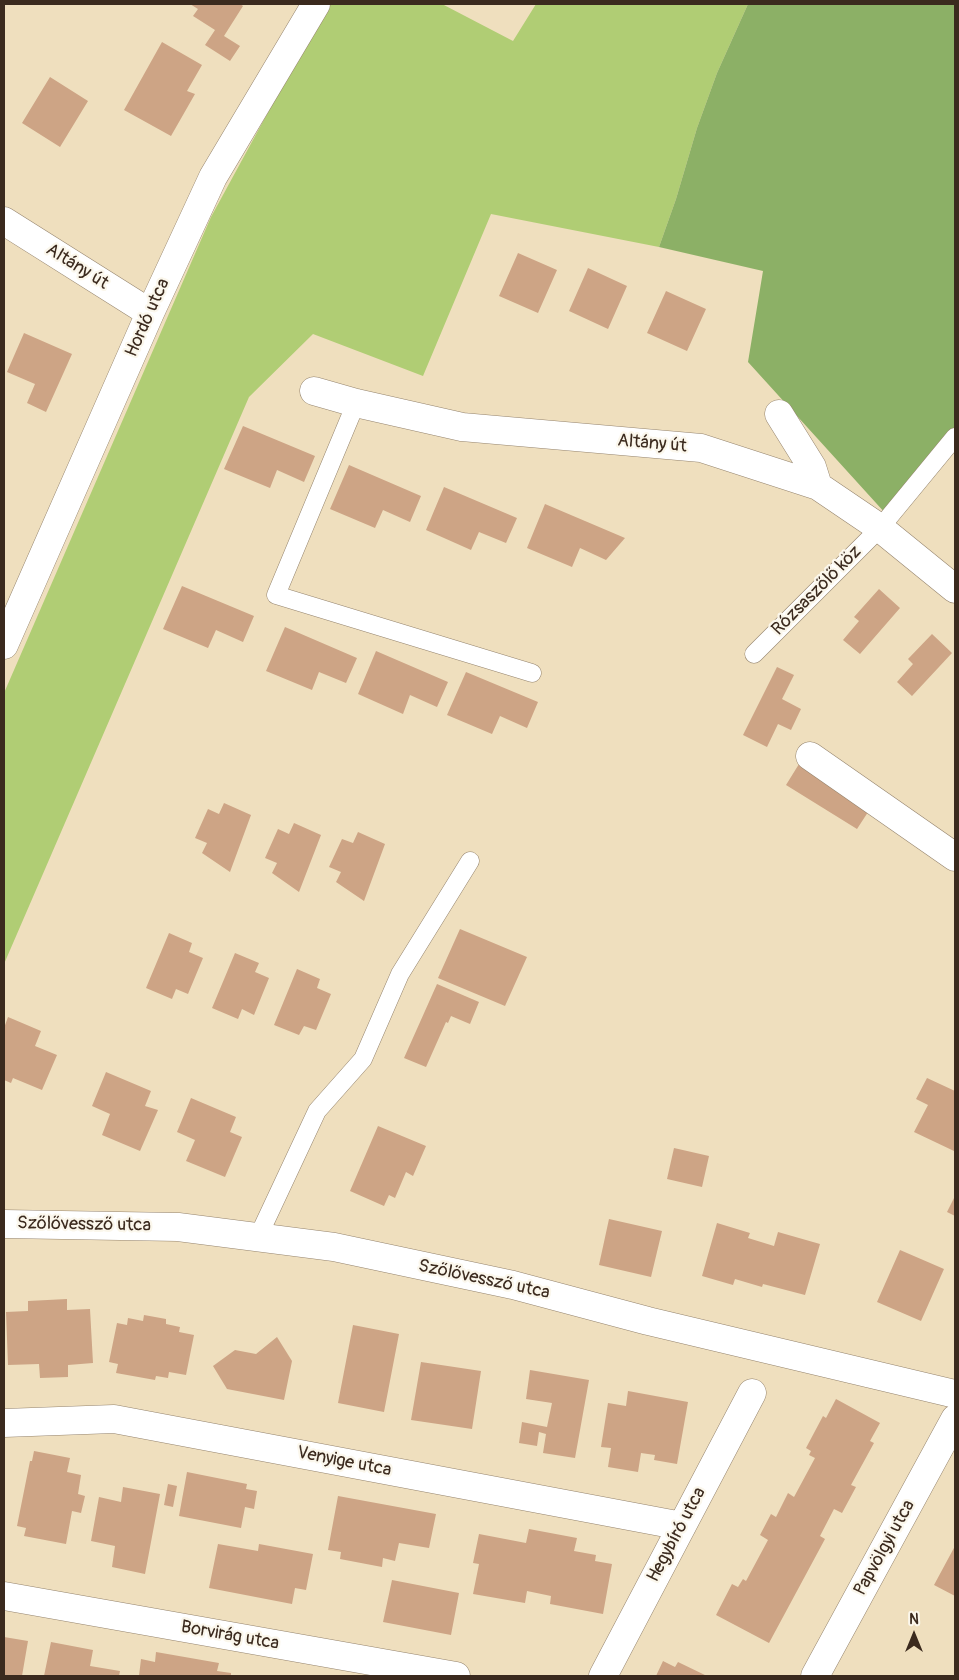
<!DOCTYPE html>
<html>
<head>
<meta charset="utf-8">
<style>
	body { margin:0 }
	#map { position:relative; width:959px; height:1680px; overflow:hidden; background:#efdfbe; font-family:Pangolin,sans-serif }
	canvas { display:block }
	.frame { position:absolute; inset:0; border:5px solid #3b2a1e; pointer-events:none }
	.north { position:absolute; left:889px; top:1610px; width:50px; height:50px; -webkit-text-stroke:4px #fbf7ec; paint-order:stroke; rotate:0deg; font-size:14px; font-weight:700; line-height:20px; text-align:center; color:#3b2a1e }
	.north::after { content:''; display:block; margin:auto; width:18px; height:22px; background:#3b2a1e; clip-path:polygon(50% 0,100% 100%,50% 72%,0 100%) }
</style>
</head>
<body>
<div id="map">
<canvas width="959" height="1680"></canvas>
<div class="frame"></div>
<div class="north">N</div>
</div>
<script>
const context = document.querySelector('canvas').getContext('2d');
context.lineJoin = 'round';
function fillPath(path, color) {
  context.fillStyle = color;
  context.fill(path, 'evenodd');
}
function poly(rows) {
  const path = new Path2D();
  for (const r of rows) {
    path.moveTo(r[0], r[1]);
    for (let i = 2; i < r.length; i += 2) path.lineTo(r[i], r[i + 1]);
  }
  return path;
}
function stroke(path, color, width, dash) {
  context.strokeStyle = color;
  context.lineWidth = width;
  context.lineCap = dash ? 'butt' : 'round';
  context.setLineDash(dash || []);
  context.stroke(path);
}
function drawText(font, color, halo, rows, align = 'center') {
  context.font = font + ' Pangolin,sans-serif';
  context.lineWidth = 4.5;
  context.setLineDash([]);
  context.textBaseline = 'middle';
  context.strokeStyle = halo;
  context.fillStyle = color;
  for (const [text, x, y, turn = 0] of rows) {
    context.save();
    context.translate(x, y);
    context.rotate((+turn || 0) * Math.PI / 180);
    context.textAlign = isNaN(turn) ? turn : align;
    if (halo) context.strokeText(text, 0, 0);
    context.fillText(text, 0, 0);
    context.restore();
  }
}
const green = poly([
	[327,4,442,4,513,41,536,4,748,4,717,73,697,128,676,199,659,247,491,214,423,376,313,334,249,397,4,964,4,693,211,217]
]);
const forest = poly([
	[748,4,955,4,955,440,886,514,748,362,763,271,659,247,676,199,697,128,717,73]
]);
const building = poly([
	[190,4,240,4,243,6,224,36,240,46,230,61,205,45,215,30,193,16,198,9],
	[162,42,202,65,187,91,195,94,171,136,124,110],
	[50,77,88,101,60,147,22,123],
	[518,253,557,270,538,313,499,296],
	[588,268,627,286,608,329,569,311],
	[666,291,706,309,687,351,647,333],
	[24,333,72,354,46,412,27,403,35,384,7,372],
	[243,426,315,456,304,482,277,470,270,488,224,469],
	[349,465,421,496,410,522,383,510,375,528,330,509],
	[444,487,517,518,506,543,479,532,471,550,426,530],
	[545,504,625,538,606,560,580,548,572,567,527,548],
	[182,586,254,616,243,642,216,630,208,648,163,629],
	[879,589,900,608,860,654,843,640,859,621,854,617],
	[285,627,357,658,346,683,319,672,312,690,266,671],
	[932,634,952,653,912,696,897,682,913,664,908,659],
	[376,651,448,682,437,707,410,695,403,714,358,694],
	[777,667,794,675,782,699,801,709,791,730,778,724,767,747,743,735],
	[466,672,538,702,527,728,500,716,492,734,447,715],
	[799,764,870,809,857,829,786,785],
	[224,803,251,815,230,872,202,853,207,843,195,838,208,809,219,814],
	[294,823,321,835,299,892,272,873,277,863,265,858,278,829,289,834],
	[358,832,385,844,364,901,336,882,341,872,329,867,342,839,353,843],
	[460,929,527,957,505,1006,438,978],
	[169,933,192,943,189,952,203,958,188,994,176,989,172,999,146,988],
	[235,953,259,963,255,972,269,978,254,1015,242,1009,238,1019,212,1008],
	[297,969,320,979,317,988,331,994,316,1030,304,1026,299,1035,274,1025],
	[437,984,479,1002,470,1024,451,1016,448,1023,446,1022,426,1067,404,1058],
	[8,1017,41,1031,35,1046,57,1055,42,1090,13,1078,11,1083,4,1080,4,1028],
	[106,1072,151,1091,145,1106,158,1110,140,1151,102,1135,110,1114,92,1106],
	[927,1078,955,1091,954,1151,914,1132,928,1105,916,1099],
	[191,1098,236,1117,230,1132,242,1137,225,1177,186,1161,195,1140,177,1132],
	[378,1126,426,1146,413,1176,406,1172,395,1198,389,1195,384,1206,350,1191],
	[674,1148,709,1156,702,1187,667,1179],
	[955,1196,955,1216,947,1212],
	[609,1219,662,1231,651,1277,599,1265],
	[717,1223,750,1233,748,1238,774,1246,778,1232,820,1244,805,1295,763,1284,762,1287,735,1279,733,1285,702,1276],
	[900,1250,944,1269,921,1321,877,1302],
	[67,1299,67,1310,90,1309,93,1363,68,1365,68,1377,40,1378,39,1364,8,1365,6,1312,28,1311,28,1301],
	[144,1315,166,1319,166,1324,180,1327,179,1332,194,1335,186,1375,169,1372,168,1378,156,1376,155,1380,116,1373,118,1364,109,1362,117,1323,127,1325,128,1318,143,1321],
	[353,1325,399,1334,384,1412,338,1403],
	[277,1337,292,1361,284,1400,227,1389,213,1366,235,1350,256,1354],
	[421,1362,481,1371,472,1429,411,1420],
	[530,1370,589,1380,575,1458,543,1453,546,1434,539,1432,537,1446,519,1443,522,1422,547,1427,552,1403,526,1399],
	[628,1391,688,1402,677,1464,654,1460,655,1455,641,1453,638,1472,608,1467,611,1448,601,1447,608,1403,626,1406],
	[836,1399,880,1423,870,1441,874,1443,851,1485,856,1487,842,1513,834,1509,820,1536,825,1539,769,1643,716,1615,732,1584,738,1587,743,1579,746,1581,768,1540,760,1535,771,1514,776,1517,788,1493,794,1497,815,1458,809,1455,811,1451,806,1448,823,1416,826,1418],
	[34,1451,70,1458,67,1472,81,1475,78,1494,85,1496,81,1513,72,1511,66,1544,24,1536,26,1528,17,1526,30,1461,32,1461],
	[187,1472,247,1484,246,1489,257,1491,254,1509,245,1507,241,1528,179,1516],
	[168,1484,177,1486,173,1507,164,1505],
	[123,1487,160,1494,145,1574,112,1567,115,1546,91,1541,99,1497,121,1502],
	[338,1496,436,1514,429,1548,399,1543,395,1561,383,1558,382,1567,340,1559,341,1552,328,1550],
	[529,1529,577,1538,574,1551,596,1555,595,1561,612,1564,603,1614,550,1604,551,1596,527,1591,525,1603,473,1594,479,1564,473,1563,479,1534,526,1543],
	[218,1544,258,1551,259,1544,313,1554,306,1590,295,1588,292,1604,209,1588],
	[955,1546,955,1596,934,1585],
	[392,1580,459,1593,451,1635,383,1622],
	[4,1637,28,1641,22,1676,4,1676],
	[51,1642,93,1650,90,1666,120,1671,119,1676,44,1676],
	[156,1652,219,1663,217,1671,231,1673,231,1676,139,1676,141,1659,155,1662],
	[663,1661,675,1667,678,1662,707,1676,656,1676]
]);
const lane = poly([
	[356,403,276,595,532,673],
	[754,654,880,528,955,437],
	[258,1237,317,1111,363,1059,400,974,470,861]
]);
const street = poly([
	[4,221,150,313],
	[314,391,356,403,462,427,701,448,818,486,880,528,955,589],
	[779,414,812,467,818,486],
	[4,645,150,313,213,177,316,4],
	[810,756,955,857],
	[4,1224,178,1227,334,1247,513,1285,648,1321,955,1394],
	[4,1423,114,1419,682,1526],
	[4,1596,456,1676],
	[603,1676,752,1393],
	[815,1676,955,1419]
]);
const streetNames = [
	["Altány út",77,267,32],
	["Hordó utca",148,318,-66],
	["Altány út",652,444,5],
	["Rózsaszőlő köz",817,591,-45],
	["Szőlővessző utca",84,1225,1],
	["Szőlővessző utca",484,1280,12],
	["Venyige utca",344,1462,11],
	["Hegybíró utca",677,1535,-62],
	["Papvölgyi utca",885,1548,-61],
	["Borvirág utca",230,1636,10]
];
fillPath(green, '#b0cd74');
fillPath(forest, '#8cb066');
fillPath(building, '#cda485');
stroke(lane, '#95846e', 19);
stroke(street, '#95846e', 29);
stroke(lane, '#fff', 18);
stroke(street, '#fff', 28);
drawText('18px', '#3b2a1e', '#fbf7ec', streetNames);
</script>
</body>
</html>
